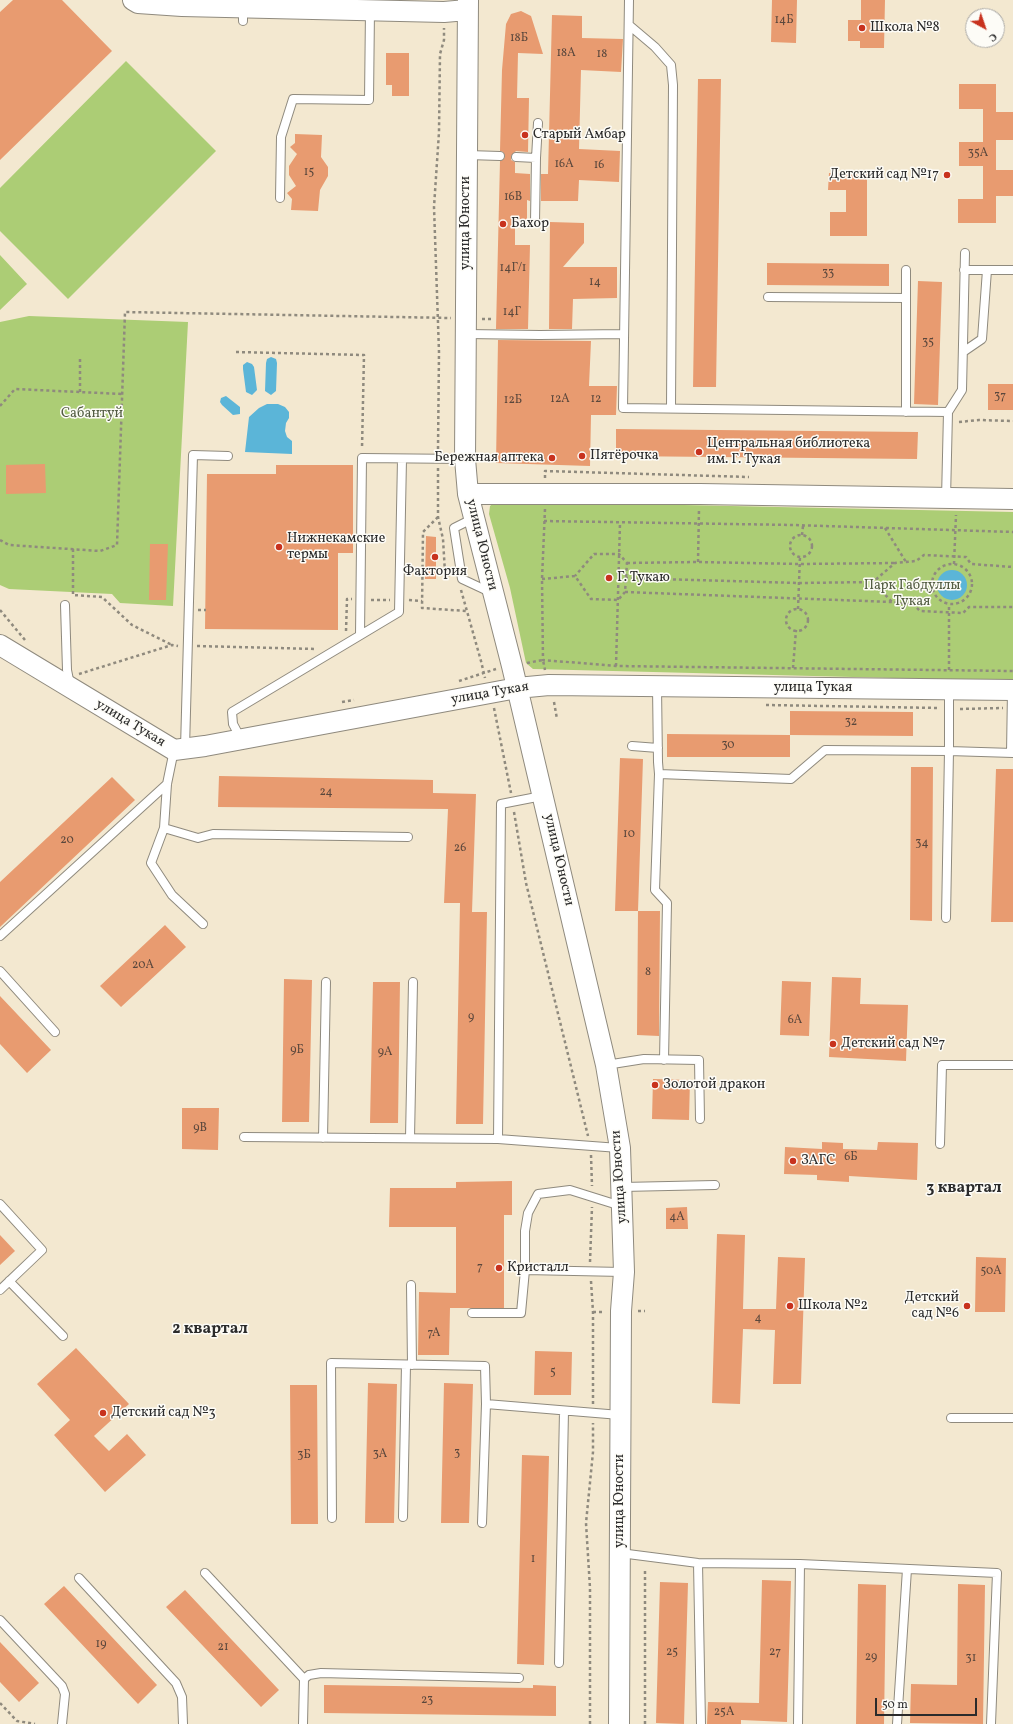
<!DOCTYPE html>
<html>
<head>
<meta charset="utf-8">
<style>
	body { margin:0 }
	#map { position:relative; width:1013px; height:1724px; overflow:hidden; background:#f3e8d0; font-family:Vollkorn,serif }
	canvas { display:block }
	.north { position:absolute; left:965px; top:8px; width:40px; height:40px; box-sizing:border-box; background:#fdfcf7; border:1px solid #a9a8a5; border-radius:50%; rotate:140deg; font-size:11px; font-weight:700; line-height:16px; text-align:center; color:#2b2b2b }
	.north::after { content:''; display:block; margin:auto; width:14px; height:18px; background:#c8321e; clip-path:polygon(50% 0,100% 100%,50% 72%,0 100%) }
	.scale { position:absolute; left:875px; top:1698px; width:102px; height:18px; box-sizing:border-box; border:2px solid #2b2b2b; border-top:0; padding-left:5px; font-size:12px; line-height:14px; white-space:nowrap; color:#2b2b2b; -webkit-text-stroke:3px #fdfcf7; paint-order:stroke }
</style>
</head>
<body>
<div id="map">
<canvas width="1013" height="1724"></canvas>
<div class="north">С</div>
<div class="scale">50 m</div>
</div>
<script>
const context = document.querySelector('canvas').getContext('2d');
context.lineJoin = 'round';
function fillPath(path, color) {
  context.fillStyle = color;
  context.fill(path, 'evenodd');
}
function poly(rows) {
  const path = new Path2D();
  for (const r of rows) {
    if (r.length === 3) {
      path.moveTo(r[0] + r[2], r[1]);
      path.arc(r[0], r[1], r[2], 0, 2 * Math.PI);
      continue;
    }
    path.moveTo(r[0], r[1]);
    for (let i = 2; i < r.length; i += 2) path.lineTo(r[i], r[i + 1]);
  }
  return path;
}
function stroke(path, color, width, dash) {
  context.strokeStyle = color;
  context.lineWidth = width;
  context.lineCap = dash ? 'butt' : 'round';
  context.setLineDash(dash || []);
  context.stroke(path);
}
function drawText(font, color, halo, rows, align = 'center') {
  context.font = font + ' Vollkorn,serif';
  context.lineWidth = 3;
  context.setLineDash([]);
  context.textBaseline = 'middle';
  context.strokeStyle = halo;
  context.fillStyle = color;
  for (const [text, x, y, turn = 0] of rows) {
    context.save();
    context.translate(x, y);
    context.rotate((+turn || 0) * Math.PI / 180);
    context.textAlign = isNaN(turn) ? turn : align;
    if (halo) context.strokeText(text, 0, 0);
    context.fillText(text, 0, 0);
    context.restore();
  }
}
const green = poly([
	[126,61,216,151,68,299,0,231,0,188],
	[0,255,27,284,0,310],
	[29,316,188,322,173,606,120,603,112,594,9,589,0,585,0,322],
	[496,501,1013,512,1013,681,533,669,526,663,510,588,489,514,490,506]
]);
const water = poly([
	[271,357,276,359,277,363,276,391,271,395,265,391,266,363,267,359],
	[247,362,252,364,254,367,257,390,252,395,246,392,243,369,243,365],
	[226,396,240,407,240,414,233,415,222,405,220,402,221,398],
	[267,404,278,404,285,407,289,412,289,418,286,423,285,431,287,437,292,441,292,454,245,452,249,417,259,408],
	[952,585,15]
]);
const building = poly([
	[13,0,62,0,112,51,0,160,0,12],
	[772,0,797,0,796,43,771,42],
	[861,0,885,0,884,48,860,48,860,41,848,41,848,20,861,20],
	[521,11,531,16,543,54,518,53,517,98,529,98,528,152,516,151,511,156,511,160,515,162,515,173,530,174,530,201,527,200,527,222,515,222,515,245,530,245,528,329,496,329,500,161,504,159,505,156,503,152,500,151,502,70,506,24,511,14],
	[552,15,582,16,582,38,623,39,621,72,581,70,579,149,620,151,619,182,579,180,578,201,541,201,541,174,548,174],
	[386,53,409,53,409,96,392,96,392,85,386,85],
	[698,79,721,79,716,387,693,387],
	[959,84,996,84,996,112,1013,112,1013,140,996,140,996,170,1013,170,1013,196,996,196,996,223,958,223,958,199,983,199,983,166,959,166,959,142,983,142,983,109,959,109],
	[295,134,322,135,321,157,328,167,328,176,320,190,318,211,291,210,292,199,287,193,296,186,289,175,289,166,297,154,290,147,295,143],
	[829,173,867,173,867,236,830,236,830,212,846,212,846,190,828,190],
	[550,222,584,223,584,243,563,267,617,267,617,298,573,299,572,329,549,329],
	[767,263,889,264,889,286,767,285],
	[918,281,942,282,938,405,914,404],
	[498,340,591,341,589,386,617,386,616,415,591,415,590,466,496,463],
	[988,384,1013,384,1013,410,988,410],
	[616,429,918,432,917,459,616,456],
	[45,464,46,493,6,494,6,465],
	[276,465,353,465,353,553,338,553,338,630,205,629,207,474,276,474],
	[426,536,436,537,436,579,425,579],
	[150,544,168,544,166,600,149,600],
	[790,711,913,712,913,736,790,735],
	[667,734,790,735,790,757,667,757],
	[620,758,643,759,638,911,615,911],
	[911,767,933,767,932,921,910,920],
	[996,769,1013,769,1013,922,991,922],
	[219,776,433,780,433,793,476,794,472,912,487,912,483,1124,456,1124,460,903,444,903,448,809,218,807],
	[112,777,135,800,0,927,0,882],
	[638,911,660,911,659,1036,637,1035],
	[165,925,186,947,121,1007,100,986],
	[832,977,861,978,860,1004,908,1005,906,1061,829,1057],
	[284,979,312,980,309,1122,282,1122],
	[782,981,811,982,809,1036,780,1035],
	[373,982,400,982,398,1123,370,1123],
	[0,996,51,1050,27,1073,0,1044],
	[653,1079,690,1080,689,1120,652,1119],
	[182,1108,219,1108,218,1150,182,1149],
	[822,1142,843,1143,843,1149,877,1150,878,1142,918,1143,917,1180,849,1176,849,1182,817,1180,817,1175,784,1174,785,1147,822,1149],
	[512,1181,512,1215,504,1215,504,1308,450,1308,449,1355,418,1355,419,1292,456,1293,456,1227,389,1227,390,1188,456,1188,456,1182],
	[687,1207,688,1229,666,1229,666,1208],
	[717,1234,745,1235,743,1309,776,1309,778,1257,805,1258,801,1384,773,1384,775,1330,743,1329,740,1404,712,1403],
	[0,1235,15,1251,0,1265],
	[976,1257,1006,1258,1005,1312,975,1312],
	[76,1348,129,1404,94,1436,109,1451,127,1434,146,1455,105,1492,54,1435,70,1420,37,1384],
	[535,1351,572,1352,571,1395,534,1395],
	[368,1383,397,1384,394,1523,365,1523],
	[444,1383,473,1384,469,1523,441,1523],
	[290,1385,317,1385,318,1524,291,1524],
	[522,1455,549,1456,544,1665,517,1664],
	[762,1580,791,1581,787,1722,741,1720,741,1724,707,1724,708,1702,759,1703],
	[660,1582,688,1583,684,1724,656,1723],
	[858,1584,886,1585,884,1724,856,1724],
	[958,1584,985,1585,983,1724,910,1723,911,1684,957,1685],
	[64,1586,157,1685,138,1704,44,1604],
	[185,1590,279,1690,261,1707,166,1607],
	[0,1642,39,1683,19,1702,0,1682],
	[324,1685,533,1688,533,1685,556,1686,556,1716,324,1713]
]);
const path = poly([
	[482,319,491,319],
	[236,352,364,355,362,448],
	[80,392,80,359],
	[0,406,15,389,122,394],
	[959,422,979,420,1013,421],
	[438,449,439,352,434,207,439,132,440,54,444,40,444,28],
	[438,468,438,517,443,539,445,573,451,576],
	[545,478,545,471,749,477],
	[545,509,542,579,543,660,616,666,1013,671],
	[438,517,423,532,422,608,466,611],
	[544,521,793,525,1013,532],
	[885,528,906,562],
	[802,535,803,526],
	[801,546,11],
	[0,540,9,545,100,551,117,545,125,312,451,318],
	[73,549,73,595,102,597,132,625,172,645],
	[698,562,699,509],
	[627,563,698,562,799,564,895,563],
	[954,564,956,515],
	[952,584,20],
	[625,578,799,583,873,582,895,563,916,561,924,555,966,557,971,564,1013,567],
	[542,579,575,576,591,599,618,600,625,592,627,563,619,554,594,554,575,576],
	[873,582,892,602,914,605,920,611,963,613,969,607,1013,607],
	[461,590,481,661,485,678],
	[625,592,892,602],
	[371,600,390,600],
	[409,600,422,601],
	[798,609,800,556],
	[797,620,11],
	[0,610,25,640],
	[198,610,206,610],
	[346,631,347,599,352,599],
	[197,646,316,649],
	[527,663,543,660,545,670],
	[616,666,620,523],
	[793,668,796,630],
	[949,670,949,604],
	[79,674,172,645,178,646],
	[459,681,496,669],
	[342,702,354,700],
	[554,702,557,719],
	[766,705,939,708],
	[494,708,511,793],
	[960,709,1003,708],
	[514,812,526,883,588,1136],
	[591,1155,592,1186],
	[590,1262,592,1207],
	[591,1281,593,1312,593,1404],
	[638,1311,645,1311],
	[593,1312,605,1312],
	[0,1703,17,1721,35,1724],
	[590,1724,590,1588,586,1523,593,1452,593,1423],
	[645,1724,645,1568]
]);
const service = poly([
	[629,0,623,408,948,412,946,499],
	[243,8,243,21],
	[629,25,655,47,671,65,673,85,671,408],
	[468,155,500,156],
	[516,157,536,158,535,222],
	[536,158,538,123],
	[280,198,281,137,293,99,369,100,370,10],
	[964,270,1013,270],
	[768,297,906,298],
	[466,334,540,335,624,334],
	[963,352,982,339,987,270],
	[906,412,906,270],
	[948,412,962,390,965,253],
	[474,518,454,528,462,579,492,593],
	[65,605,67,670,70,685],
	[360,635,362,458,465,459],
	[657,687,658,762,659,774,655,890,667,903,664,1060],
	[241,739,233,724,232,712,399,612,402,459],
	[632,746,658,748],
	[185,748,193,455,228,456],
	[174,750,167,784,164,828,198,838,213,834,408,837],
	[1011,753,1012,690],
	[659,774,791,779,825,750,949,751,949,689],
	[164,828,151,863,172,895,203,924],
	[946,918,949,751,1013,753],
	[0,936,167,784],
	[0,971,55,1032],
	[606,1065,644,1059,699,1060,700,1119],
	[244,1137,498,1139,619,1148],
	[323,1138,326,982],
	[410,1138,413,982],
	[498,1139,501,804,542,796],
	[940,1144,942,1065,1013,1065],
	[622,1187,715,1185],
	[0,1204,42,1250,0,1290],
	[621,1206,570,1190,538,1194,528,1213,525,1231,525,1270,623,1272],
	[9,1281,63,1336],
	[411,1285,412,1365],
	[472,1313,521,1313,525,1270],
	[951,1418,1013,1418],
	[403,1517,406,1365],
	[332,1518,331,1363,485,1366,486,1404,620,1415],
	[482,1523,486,1404],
	[620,1553,698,1563,800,1564,997,1573,991,1724],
	[698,1563,701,1724],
	[205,1573,304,1679],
	[79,1578,176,1683,182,1697,183,1724],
	[0,1620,62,1686,65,1694,62,1724],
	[559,1663,564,1411],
	[303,1724,304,1679,309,1675,321,1673,519,1678],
	[798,1724,800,1564],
	[897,1724,907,1569]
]);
const tertiary = poly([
	[133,0,138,3,182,6,444,12,467,10],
	[468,0,465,459,468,494,512,666,606,1065,620,1148,624,1272,621,1311,619,1724],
	[468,494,700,494,1013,499],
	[0,645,174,750,205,746,517,688,549,685,1013,690]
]);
const markers = [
	[862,28,4,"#c8321e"],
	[525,135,4,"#c8321e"],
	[947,175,4,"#c8321e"],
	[503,224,4,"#c8321e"],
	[699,452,4,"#c8321e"],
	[582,456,4,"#c8321e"],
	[552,458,4,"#c8321e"],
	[279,547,4,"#c8321e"],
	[435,557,4,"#c8321e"],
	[609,578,4,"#c8321e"],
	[833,1044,4,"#c8321e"],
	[655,1085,4,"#c8321e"],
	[793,1161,4,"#c8321e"],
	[499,1268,4,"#c8321e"],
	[790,1306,4,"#c8321e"],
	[967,1306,4,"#c8321e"],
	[103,1413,4,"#c8321e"]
];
const numberNames = [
	["14Б",784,21],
	["18Б",519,39],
	["18А",566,54],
	["18",602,55],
	["35А",978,154],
	["16А",564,165],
	["16",599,166],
	["15",309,173],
	["16В",513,198],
	["14Г/1",513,269],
	["33",828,274],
	["14",595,283],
	["14Г",512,313],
	["35",928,343],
	["37",1000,397],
	["12А",560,400],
	["12",596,400],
	["12Б",513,401],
	["32",851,723],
	["30",728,746],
	["24",326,793],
	["10",629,835],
	["20",67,841],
	["34",922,844],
	["26",460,849],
	["20А",143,966],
	["8",648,973],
	["9",471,1018],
	["6А",795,1021],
	["9Б",297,1051],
	["9А",385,1053],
	["9В",200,1129],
	["6Б",851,1158],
	["4А",677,1218],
	["7",480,1268],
	["50А",991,1272],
	["4",758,1319],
	["7А",434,1334],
	["5",553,1373],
	["3",457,1454],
	["3А",380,1455],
	["3Б",304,1456],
	["1",533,1560],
	["19",101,1645],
	["21",223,1648],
	["25",672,1653],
	["27",775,1653],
	["29",871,1658],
	["31",971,1659],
	["23",427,1701],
	["25А",724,1713]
];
const poiNames = [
	["Школа №8",870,28],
	["Старый Амбар",533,135],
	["Детский сад №17",939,175,"right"],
	["Бахор",511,224],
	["Центральная библиотека",707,444],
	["им. Г. Тукая",707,460],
	["Пятёрочка",590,456],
	["Бережная аптека",544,458,"right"],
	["Нижнекамские",287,539],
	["термы",287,555],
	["Фактория",435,572,"center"],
	["Г. Тукаю",617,578],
	["Детский сад №7",841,1044],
	["Золотой дракон",663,1085],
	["ЗАГС",801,1161],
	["Кристалл",507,1268],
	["Детский",959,1298,"right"],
	["сад №6",959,1314,"right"],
	["Школа №2",798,1306],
	["Детский сад №3",111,1413]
];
const streetNames = [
	["улица Юности",466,223,-90],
	["улица Юности",481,545,76],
	["улица Тукая",813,688],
	["улица Тукая",490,694,-10],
	["улица Тукая",130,724,31],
	["улица Юности",558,860,77],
	["улица Юности",620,1177,-94],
	["улица Юности",620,1501,-90]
];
const parkNames = [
	["Сабантуй",92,414],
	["Парк Габдуллы",912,586],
	["Тукая",912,602]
];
const quarterNames = [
	["3 квартал",964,1189],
	["2 квартал",210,1330]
];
fillPath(green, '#accd75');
fillPath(water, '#5bb5d8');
fillPath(building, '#e89b70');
stroke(service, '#8f8a7e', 10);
stroke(tertiary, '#8f8a7e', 22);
stroke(path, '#8f8a7e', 2.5, [3, 3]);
stroke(service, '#fff', 8);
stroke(tertiary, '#fff', 20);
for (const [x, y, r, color] of markers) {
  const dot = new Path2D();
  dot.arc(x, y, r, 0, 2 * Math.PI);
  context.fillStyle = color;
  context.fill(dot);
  stroke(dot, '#fdfcf7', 1.5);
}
drawText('12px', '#5a473c', null, numberNames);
drawText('14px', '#2b2b2b', '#fdfcf7', poiNames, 'left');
drawText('14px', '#2b2b2b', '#fdfcf7', streetNames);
drawText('14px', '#525c41', '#fdfcf7', parkNames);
drawText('bold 16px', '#2b2b2b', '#fdfcf7', quarterNames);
</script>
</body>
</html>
